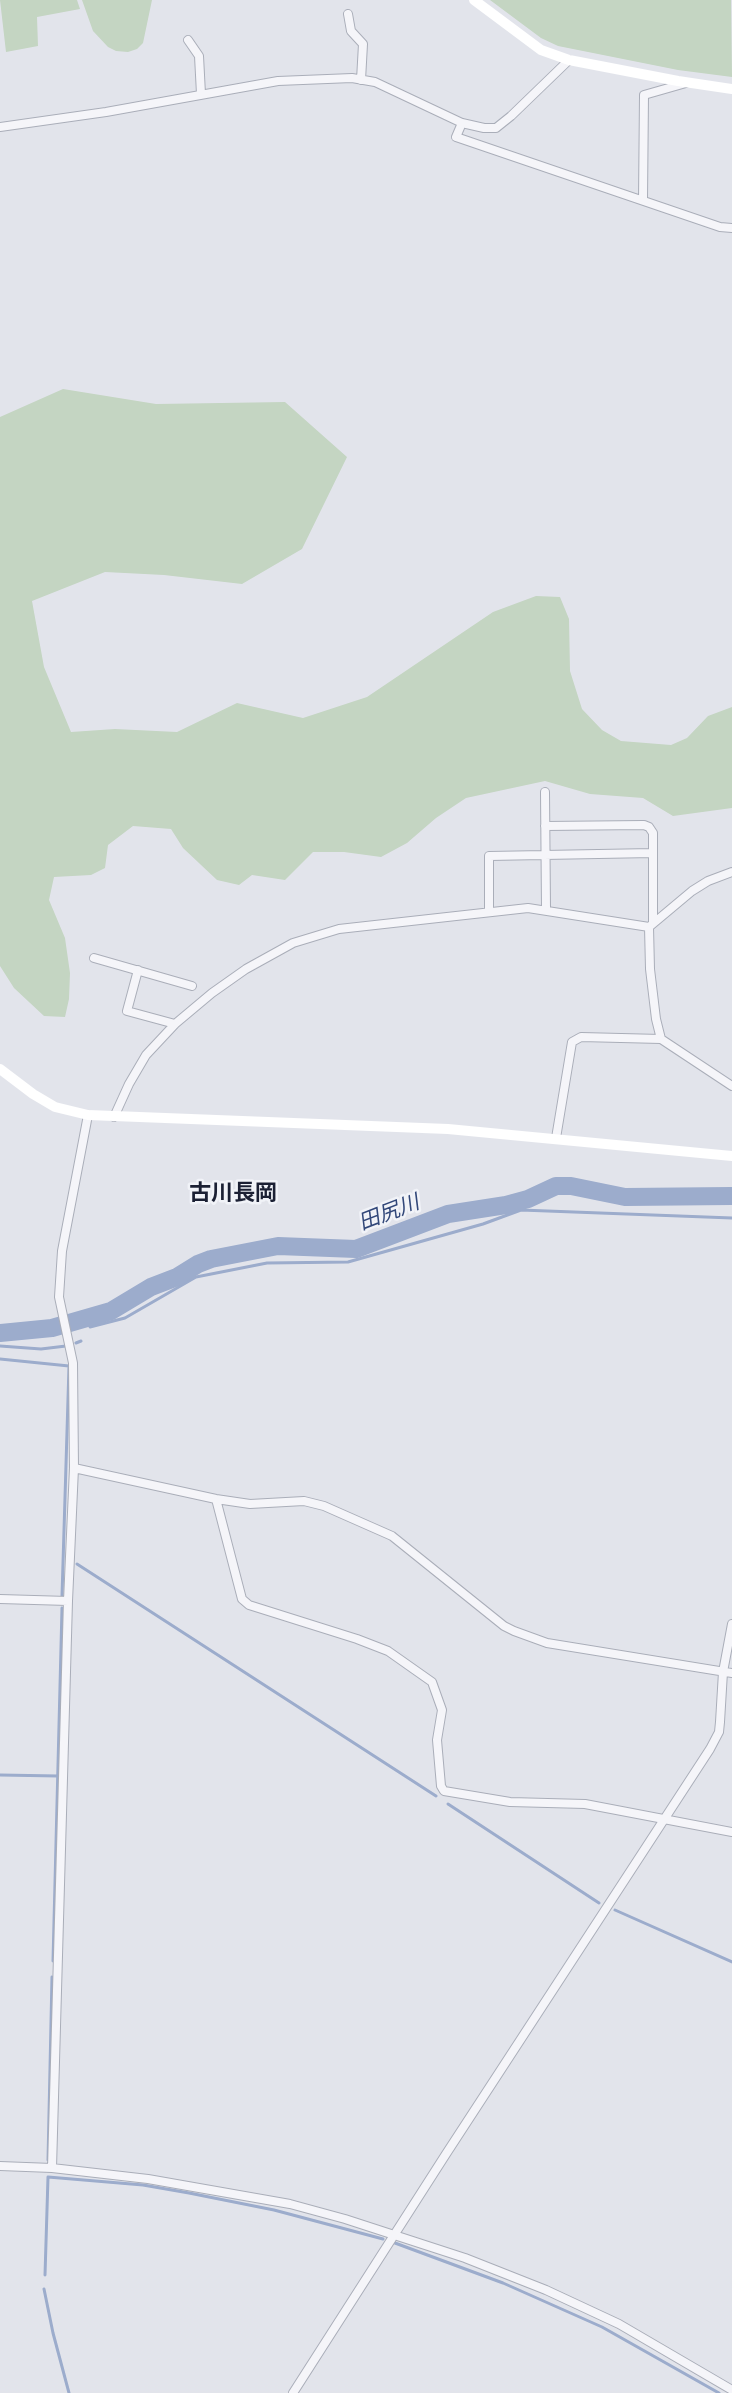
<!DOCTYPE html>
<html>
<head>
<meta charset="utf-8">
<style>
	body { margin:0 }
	canvas { display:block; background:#e2e4eb }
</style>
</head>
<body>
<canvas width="732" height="2393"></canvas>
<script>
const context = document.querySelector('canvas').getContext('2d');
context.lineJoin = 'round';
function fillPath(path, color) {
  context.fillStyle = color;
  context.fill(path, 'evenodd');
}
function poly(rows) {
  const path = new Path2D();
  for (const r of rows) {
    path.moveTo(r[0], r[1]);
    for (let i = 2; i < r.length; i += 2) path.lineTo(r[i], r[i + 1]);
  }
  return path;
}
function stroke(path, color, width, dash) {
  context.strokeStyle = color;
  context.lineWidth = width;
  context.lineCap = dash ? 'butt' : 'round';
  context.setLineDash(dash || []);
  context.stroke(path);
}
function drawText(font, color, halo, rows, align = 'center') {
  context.font = font + ' Cabin,"Noto Sans JP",sans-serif';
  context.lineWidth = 5;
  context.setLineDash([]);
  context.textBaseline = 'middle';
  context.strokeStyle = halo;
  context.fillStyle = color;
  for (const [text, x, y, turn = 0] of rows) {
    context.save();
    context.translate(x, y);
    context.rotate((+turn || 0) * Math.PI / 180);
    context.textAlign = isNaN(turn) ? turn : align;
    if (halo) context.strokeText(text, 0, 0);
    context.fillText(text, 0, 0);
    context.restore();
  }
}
const green = poly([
	[0,0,77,0,80,9,37,17,38,46,6,52],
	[82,0,152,0,143,43,137,49,128,52,116,51,108,47,93,31],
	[490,0,731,0,732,77,678,70,558,46,541,38],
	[63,389,156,404,285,402,347,457,302,549,242,584,164,575,105,572,32,601,44,667,71,732,115,729,177,732,237,703,303,718,367,697,493,612,536,596,560,597,569,619,570,671,582,709,602,730,621,741,671,745,687,738,708,716,732,707,732,808,673,816,643,798,590,794,545,781,466,798,436,818,407,843,381,857,344,852,313,852,285,880,252,875,239,885,217,880,183,848,171,829,133,826,108,845,105,868,91,875,54,877,49,900,65,938,70,973,69,999,65,1017,44,1016,14,988,0,966,0,417]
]);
const stream = poly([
	[90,1327,125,1318,196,1277,267,1263,348,1262,483,1224,521,1210,732,1218],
	[76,1343,81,1341],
	[0,1346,41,1349,66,1346],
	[0,1359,69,1366,62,1596],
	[77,1564,436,1796],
	[0,1775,58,1776],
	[448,1804,599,1903],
	[615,1910,732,1962],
	[53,1961,62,1608],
	[48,2160,52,1977],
	[395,2243,503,2283,602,2327,719,2393],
	[45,2275,48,2177,143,2185,189,2193,274,2210,383,2239],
	[44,2289,53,2333,69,2393]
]);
const river = poly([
	[0,1333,52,1328,111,1311,151,1287,177,1277,198,1264,211,1259,278,1246,356,1249,448,1214,506,1205,528,1199,556,1186,571,1186,625,1197,732,1196]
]);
const street = poly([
	[348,14,351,31,363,44,361,80],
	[188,40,199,56,201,94],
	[462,123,456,137,720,227,732,228],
	[0,127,106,112,278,81,352,78,375,82,462,123,484,128,496,128,511,116,569,60],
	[643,200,644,95,686,83],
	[545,792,546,909],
	[545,826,644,825,649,827,653,833,653,923],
	[489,912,489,856,653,853],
	[94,958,192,986],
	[138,970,127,1011,175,1024],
	[661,1039,656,1019,650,969,649,927,692,891,708,881,732,872],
	[114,1117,129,1084,146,1055,175,1024,212,993,246,969,293,943,339,929,528,908,649,927],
	[556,1138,572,1042,581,1037,661,1039,732,1086],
	[74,1468,216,1499,250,1504,304,1501,324,1506,392,1536,504,1626,514,1631,547,1643,732,1673],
	[216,1499,242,1599,249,1605,357,1639,388,1651,432,1682,442,1710,437,1740,441,1786,444,1791,510,1802,585,1804,732,1832],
	[0,1599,68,1601,74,1468,73,1363,59,1297,62,1251,88,1115],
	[0,2166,52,2168,148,2179,290,2204,345,2219,465,2258,546,2290,619,2324,732,2390],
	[52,2168,68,1601],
	[293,2393,446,2154,710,1749,719,1732,720,1722,723,1672,732,1624]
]);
const secondary = poly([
	[474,0,541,50,569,60,678,81,732,89],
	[0,1069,33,1094,55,1107,88,1115,448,1129,732,1156]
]);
const waterNames = [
	["田尻川",389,1213,-21]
];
const quarterNames = [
	["古川長岡",233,1194]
];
fillPath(green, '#c4d5c2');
stroke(stream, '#9caccc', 3);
stroke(river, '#9caccc', 18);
stroke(street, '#aaaeb9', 10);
stroke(street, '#f5f5f9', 8);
stroke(secondary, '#fff', 10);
drawText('italic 21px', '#314779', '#f1f3f8', waterNames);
drawText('bold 22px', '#1b2034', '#f1f3f8', quarterNames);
</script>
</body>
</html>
